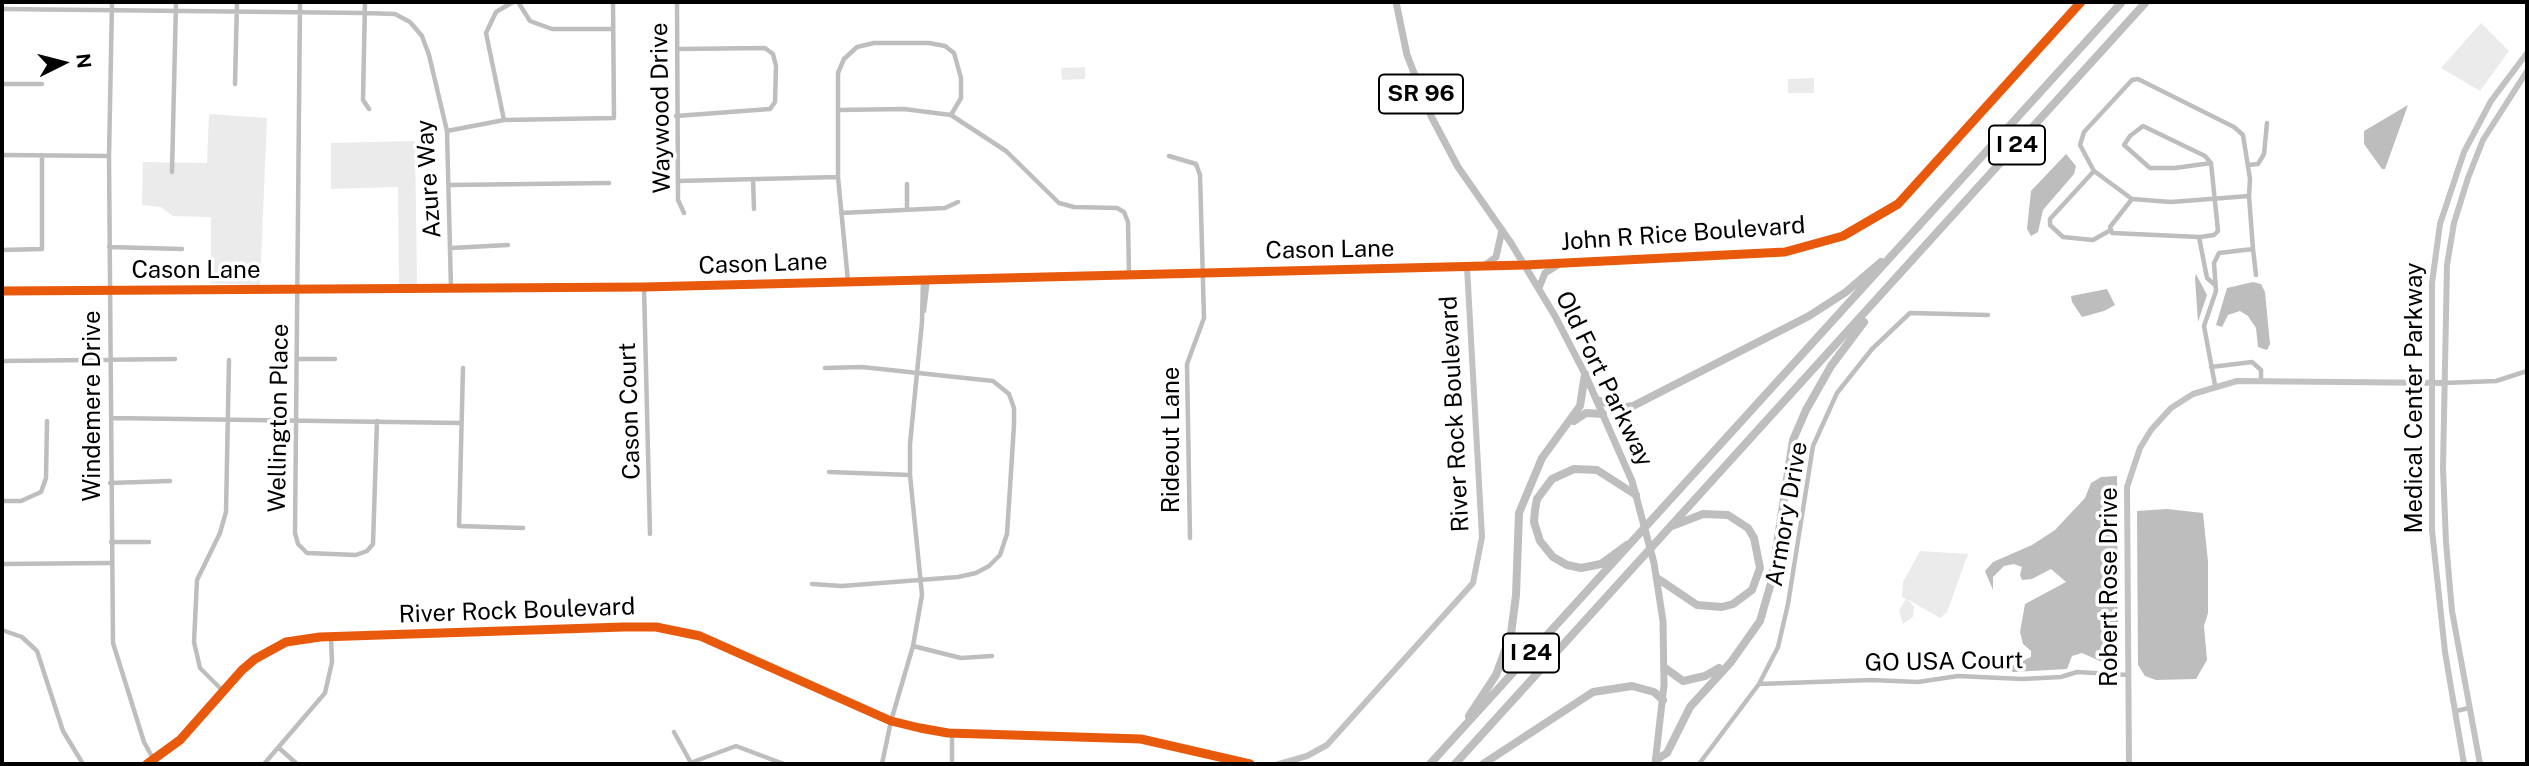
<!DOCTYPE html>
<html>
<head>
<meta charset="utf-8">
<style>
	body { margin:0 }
	#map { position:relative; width:2529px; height:766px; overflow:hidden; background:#fff; font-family:"Public Sans",sans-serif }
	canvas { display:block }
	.frame { position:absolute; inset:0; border:4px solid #000; pointer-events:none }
	.north { position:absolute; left:28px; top:28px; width:70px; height:70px; -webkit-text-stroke:5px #fff; paint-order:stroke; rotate:84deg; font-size:19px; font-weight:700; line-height:28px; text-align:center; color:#000 }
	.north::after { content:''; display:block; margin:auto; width:24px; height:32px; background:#000; clip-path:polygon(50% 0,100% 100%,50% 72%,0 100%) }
</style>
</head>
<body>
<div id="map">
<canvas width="2529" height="766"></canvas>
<div class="frame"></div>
<div class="north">N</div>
</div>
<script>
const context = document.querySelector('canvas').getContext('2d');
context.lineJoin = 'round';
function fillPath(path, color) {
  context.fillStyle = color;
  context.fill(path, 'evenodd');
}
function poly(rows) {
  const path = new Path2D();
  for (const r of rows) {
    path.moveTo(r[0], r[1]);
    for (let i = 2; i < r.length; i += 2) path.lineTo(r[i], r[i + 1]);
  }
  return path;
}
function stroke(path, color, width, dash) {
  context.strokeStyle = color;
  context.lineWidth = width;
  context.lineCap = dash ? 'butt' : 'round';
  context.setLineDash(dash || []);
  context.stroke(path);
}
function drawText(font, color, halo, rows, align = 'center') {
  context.font = font + ' "Public Sans",sans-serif';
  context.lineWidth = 7;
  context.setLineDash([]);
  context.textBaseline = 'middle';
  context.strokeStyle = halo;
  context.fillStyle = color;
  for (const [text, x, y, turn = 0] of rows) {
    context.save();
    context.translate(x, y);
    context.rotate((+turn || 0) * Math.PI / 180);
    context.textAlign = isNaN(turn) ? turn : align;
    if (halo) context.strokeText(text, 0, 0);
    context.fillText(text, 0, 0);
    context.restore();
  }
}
const green = poly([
	[2481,23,2509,51,2480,91,2441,68],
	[1085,67,1085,79,1062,80,1061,68],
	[1814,78,1814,93,1788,93,1788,79],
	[209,114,267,118,260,285,211,283,211,217,173,216,161,207,142,205,143,162,207,163],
	[415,141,417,284,399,284,398,187,331,189,331,143],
	[1920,551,1968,554,1947,612,1940,618,1907,599,1914,607,1913,617,1903,624,1899,610,1906,599,1902,597,1903,582]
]);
const water = poly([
	[2408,105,2385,169,2382,169,2364,144,2364,131],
	[2066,154,2076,166,2074,174,2043,210,2038,232,2031,236,2027,229,2031,191],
	[2196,274,2207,295,2198,322,2195,278],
	[2253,282,2261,284,2265,292,2270,344,2267,350,2258,347,2256,328,2248,316,2240,311,2228,315,2222,327,2216,325,2227,288],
	[2107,289,2115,305,2104,311,2082,317,2072,302,2071,296],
	[2117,476,2118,653,2113,661,2102,662,2082,653,2072,656,2067,669,2013,672,2006,668,2031,657,2031,651,2023,644,2020,632,2025,604,2066,582,2051,569,2032,579,2022,580,2020,575,2022,567,2014,564,2004,566,1993,577,1993,590,1985,571,1993,562,2032,545,2055,530,2085,498,2091,483,2101,477],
	[2167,509,2203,513,2208,562,2208,613,2204,626,2207,660,2196,679,2156,680,2145,676,2138,665,2137,511]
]);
const street = poly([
	[112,2,109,156,113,643,144,742,156,764],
	[300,2,295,533,298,544,307,553,356,555,367,551,373,544,377,421],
	[365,2,363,100,369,109],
	[518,2,530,21,552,29,613,29],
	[677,2,678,200,684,213],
	[2,9,365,13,395,14,410,22,422,36,429,55,447,131,451,289],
	[2,84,42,84],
	[235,84,237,2],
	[838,110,904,109,951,115,1006,151,1059,203,1074,207,1117,208,1124,212,1128,222,1129,274],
	[676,116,770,109,775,102,776,66,773,54,765,48,678,49],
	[504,120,486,33,496,12,513,2],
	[447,131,504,120,614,118,613,2],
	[2,155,109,156],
	[1169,156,1196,164,1200,175,1204,318,1187,364,1190,538],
	[2248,165,2258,164,2264,154,2267,123],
	[2094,171,2132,199],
	[172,172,176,2],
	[753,179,754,209],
	[678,181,838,177],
	[449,185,609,183],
	[907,210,907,184],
	[841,213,945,208,958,202],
	[2109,231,2093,240,2063,237,2050,225,2050,219,2094,171,2080,145,2084,132,2132,80,2138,79,2234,127,2243,135,2250,179,2249,196],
	[2200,237,2214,235,2218,231,2211,163,2205,156,2143,126,2130,136,2124,145,2150,168,2175,168,2211,163],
	[109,247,182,249],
	[451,248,508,245],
	[2253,249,2256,275],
	[2,250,42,249,42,155],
	[848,281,838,177,838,73,844,59,857,47,874,43,929,43,945,46,954,53,961,78,961,98,951,115],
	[644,287,650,534],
	[924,311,928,278],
	[298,359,335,359],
	[2,361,175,359],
	[2211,367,2252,362,2261,370,2261,381],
	[463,368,459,526,523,528],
	[2444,383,2496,381,2527,371],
	[2215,385,2204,326,2216,291,2214,263,2219,253,2253,249,2249,196,2171,202,2132,199,2110,227,2112,233,2199,237,2207,278,2215,285],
	[111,418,461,423],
	[829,472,910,475],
	[110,483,170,481],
	[2,501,21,501,41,492,46,478,47,421],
	[111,542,149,542],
	[2,564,110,563],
	[812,584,842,586,958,577,976,573,989,566,1000,555,1007,534,1014,425,1014,408,1009,394,993,381,862,367,825,368],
	[2,630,22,637,37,651,63,731,83,764],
	[913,646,961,658,992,656],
	[1759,684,1871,680,1918,682,1958,676,2022,679,2061,677,2077,672,2129,675],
	[223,691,200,668,194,642,197,580,220,533,226,512,229,360],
	[2456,711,2469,708],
	[674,732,691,763],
	[279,748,297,764],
	[690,763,736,746,784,764],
	[264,764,325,693,332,662,331,637],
	[882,764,891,721,913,646,922,595,910,475,910,444,922,322,923,278],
	[952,764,952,733],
	[1699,764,1759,684,1778,647,1788,604,1813,446,1837,393,1872,349,1910,313,1988,315]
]);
const secondary = poly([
	[2,291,644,287,1525,265,1785,252,1843,236,1898,204,2081,2],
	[147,764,180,740,242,670,255,659,286,642,320,637,623,627,656,627,700,636,891,721,920,728,948,733,1141,739,1250,764],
	[1279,764,1307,756,1327,745,1473,583,1482,537,1467,267],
	[2129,764,2127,487,2140,448,2151,430,2171,408,2193,394,2237,381,2444,383],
	[2464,764,2445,652,2432,530,2432,283,2440,224,2464,152,2491,101,2527,53],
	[2480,764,2452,611,2446,542,2443,468,2447,265,2454,223,2468,178,2483,140,2527,71]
]);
const primary = poly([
	[1396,2,1407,55,1431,116,1458,167,1511,243,1555,316,1585,374,1632,481,1654,563,1663,621,1664,685,1655,764],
	[1484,266,1496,257,1502,230],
	[1539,288,1545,273,1561,263]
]);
const highway = poly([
	[1597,400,1620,408,1633,406,1809,316,1846,292,1881,262],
	[1574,421,1586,413,1603,414],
	[1627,545,1601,564,1581,568,1567,565,1553,557,1540,541,1534,522,1535,510,1537,499,1552,479,1574,469,1597,470,1636,495],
	[1657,578,1697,605,1722,607,1733,604,1752,590,1760,568,1754,538,1748,528,1728,515,1703,514,1672,526],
	[1665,668,1683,681,1705,676,1719,668],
	[1469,716,1496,675,1511,634,1516,595,1519,513,1542,458,1580,406,1585,374],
	[1656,760,1667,753,1690,707,1731,662,1760,621,1771,583,1793,440,1806,410,1831,366,1864,322],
	[1430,764,2122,2],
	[1455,764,2146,2],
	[1483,764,1593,692,1632,686,1654,692,1663,700]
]);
const cycleway = poly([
	[2,291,644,287,1525,265,1785,252,1843,236,1898,204,2081,2],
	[147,764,180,740,242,670,255,659,286,642,320,637,623,627,656,627,700,636,891,721,920,728,948,733,1141,739,1250,764]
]);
const shields = [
	[1421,94,84],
	[2017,145,56],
	[1531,653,56]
];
const shieldNames = [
	["SR 96",1421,94],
	["I 24",2017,145],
	["I 24",1531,653]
];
const streetNames = [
	["Waywood Drive",661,108,-91],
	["Azure Way",429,179,-94],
	["John R Rice Boulevard",1683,234,-4],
	["Cason Lane",1330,250,-1],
	["Cason Lane",763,264,-2],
	["Cason Lane",196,271],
	["Old Fort Parkway",1604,379,64],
	["Medical Center Parkway",2415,398,-90],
	["Windemere Drive",93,406,-90],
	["Cason Court",630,411,-92],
	["River Rock Boulevard",1455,414,-93],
	["Wellington Place",279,418,-89],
	["Rideout Lane",1172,440,-90],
	["Armory Drive",1787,514,-80],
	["Robert Rose Drive",2110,587,-90],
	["River Rock Boulevard",517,611,-2],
	["GO USA Court",1944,662,-1]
];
fillPath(green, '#ebebeb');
fillPath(water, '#bdbdbd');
stroke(street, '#bebebe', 4.5);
stroke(secondary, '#c2c2c2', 6);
stroke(primary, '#bebebe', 7);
stroke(highway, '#bebebe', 8);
stroke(cycleway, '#e8590c', 9);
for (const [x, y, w] of shields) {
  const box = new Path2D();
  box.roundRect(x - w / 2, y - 19.5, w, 39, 5);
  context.fillStyle = '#fff';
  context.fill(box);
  stroke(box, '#000', 2);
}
drawText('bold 23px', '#000', null, shieldNames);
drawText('24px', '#000', '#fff', streetNames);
</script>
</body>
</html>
